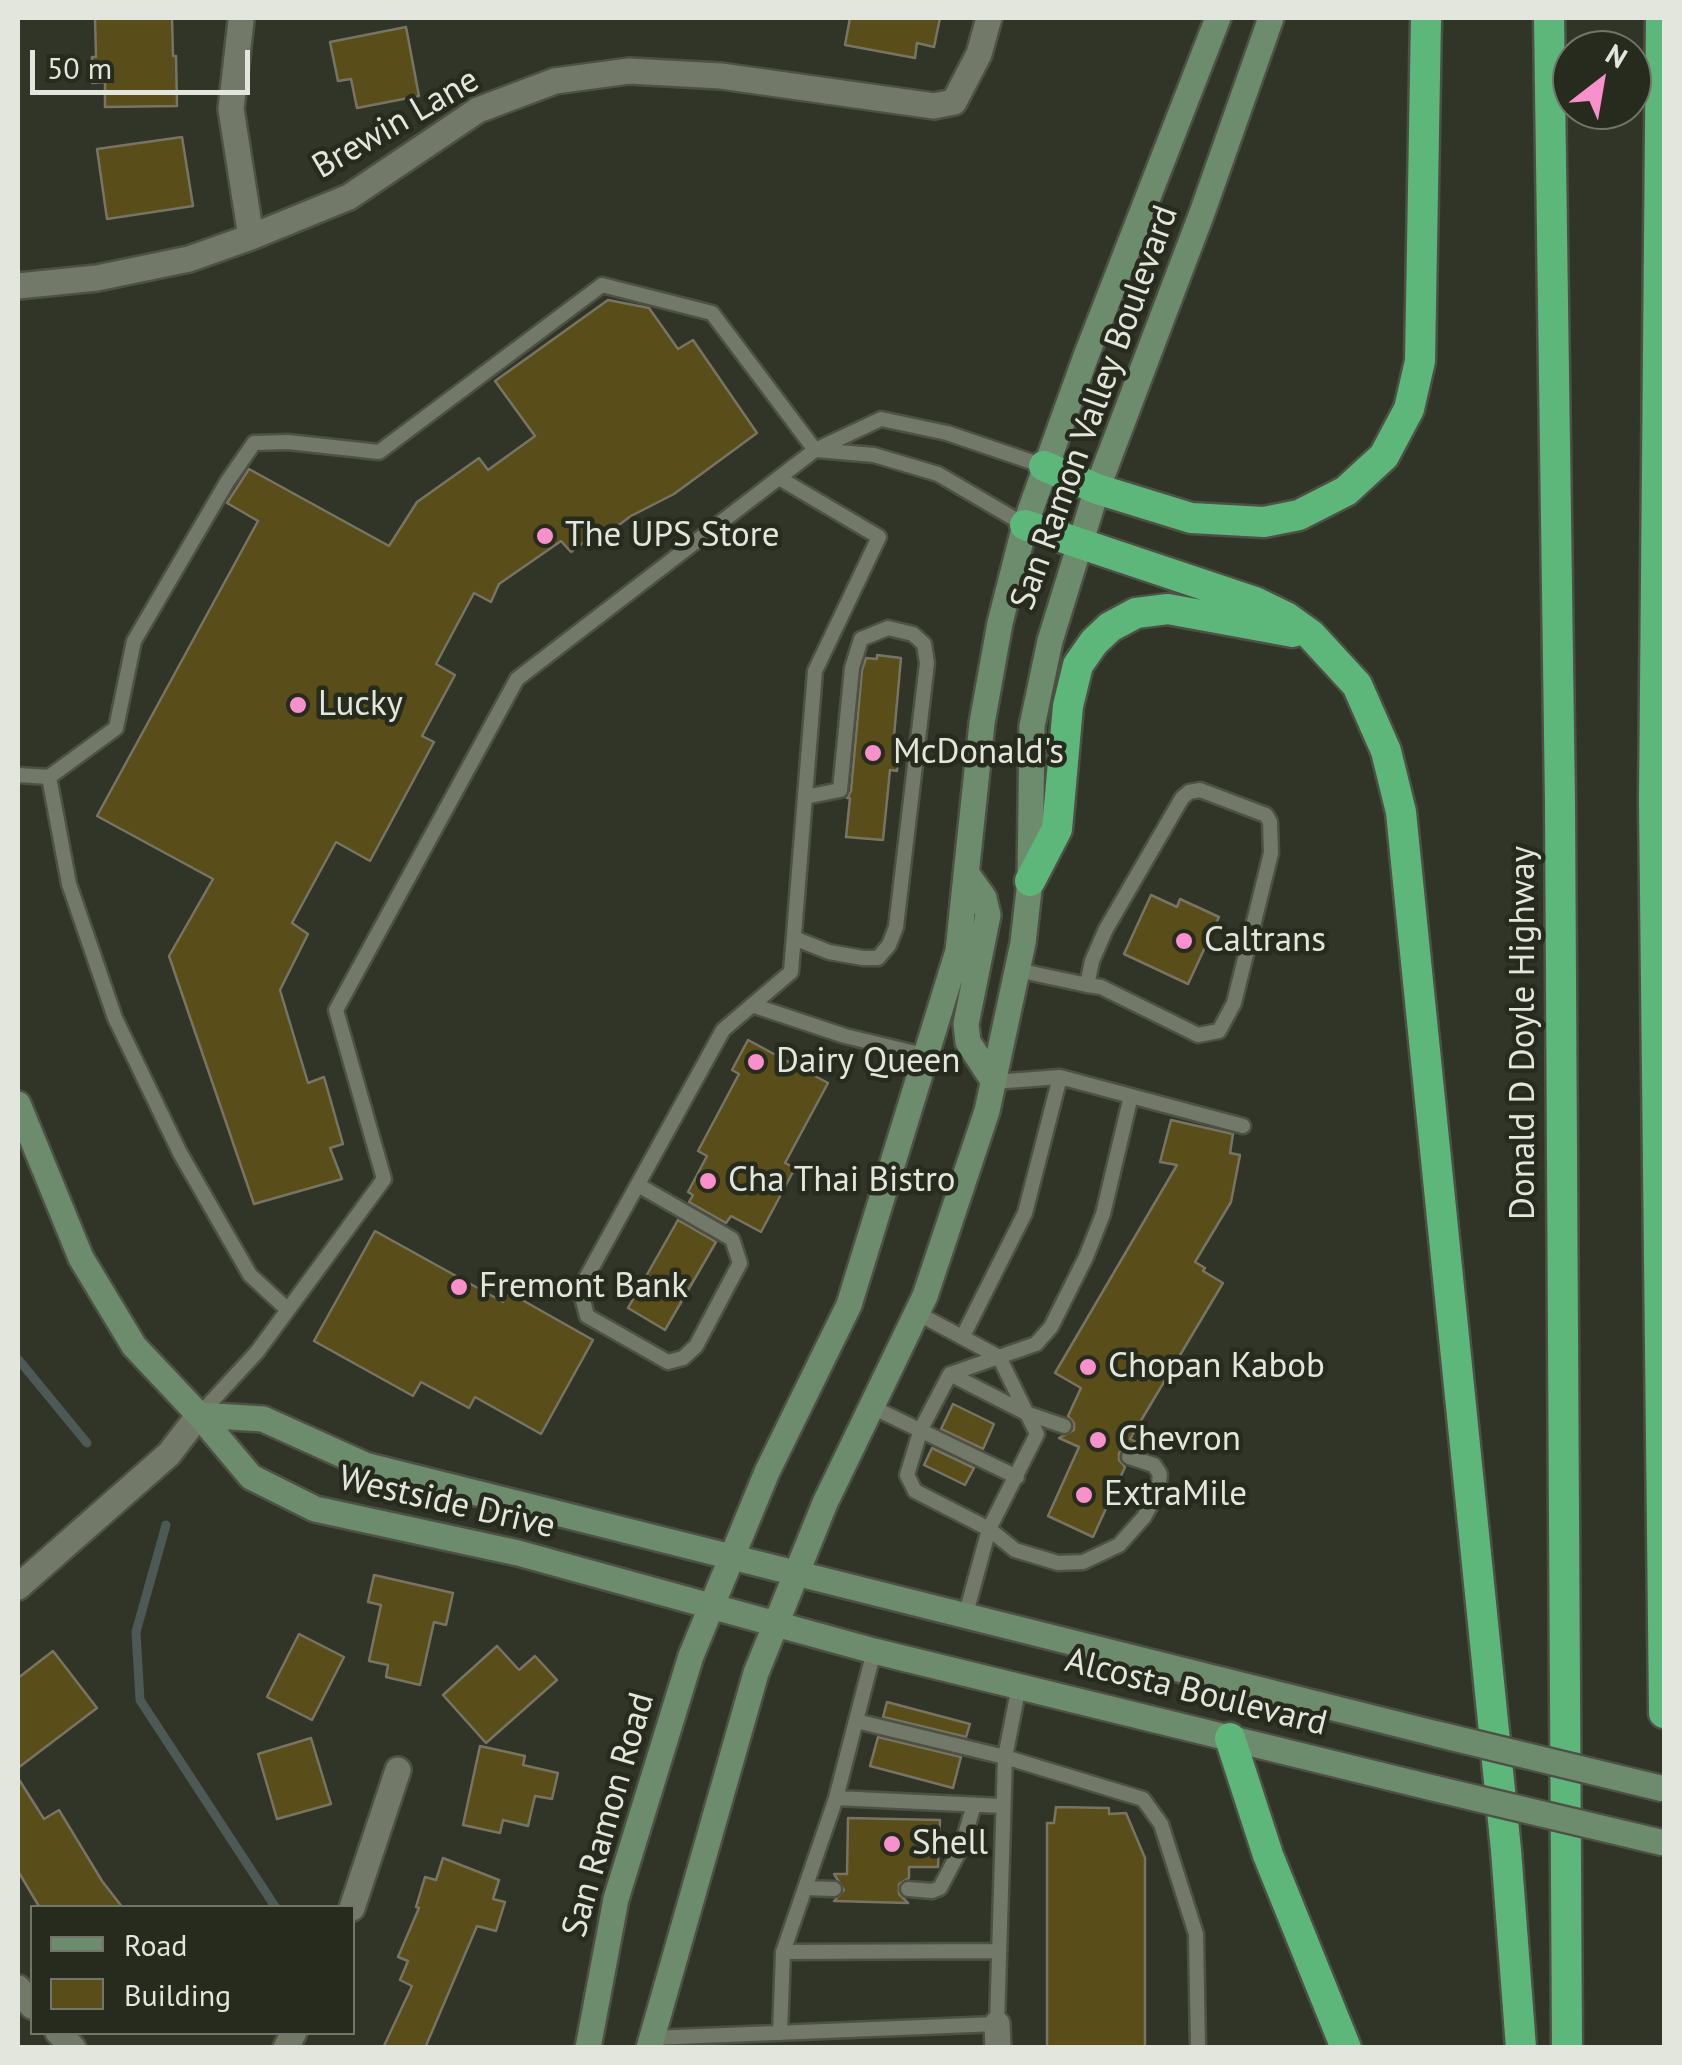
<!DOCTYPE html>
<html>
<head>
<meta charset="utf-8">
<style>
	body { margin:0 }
	#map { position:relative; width:1682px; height:2065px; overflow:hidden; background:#303527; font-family:"PT Sans",sans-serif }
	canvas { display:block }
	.frame { position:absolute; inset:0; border:20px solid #e2e6dc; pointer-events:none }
	.legend { position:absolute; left:30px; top:1905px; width:325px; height:130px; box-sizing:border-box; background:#262b1d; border:2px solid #717669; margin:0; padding:12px 18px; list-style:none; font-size:30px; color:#e2e6dc }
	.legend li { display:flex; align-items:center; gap:20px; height:50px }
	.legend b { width:50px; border:2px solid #717669 }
	.north { position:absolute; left:1552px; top:30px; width:100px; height:100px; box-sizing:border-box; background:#262b1d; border:2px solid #717669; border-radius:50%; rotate:31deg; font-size:28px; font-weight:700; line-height:40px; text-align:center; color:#e2e6dc }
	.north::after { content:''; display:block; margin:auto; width:35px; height:45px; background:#f890cb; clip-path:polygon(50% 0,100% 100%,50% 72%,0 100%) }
	.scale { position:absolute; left:30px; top:50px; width:220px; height:45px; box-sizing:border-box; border:5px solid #e2e6dc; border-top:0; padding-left:12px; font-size:30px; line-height:35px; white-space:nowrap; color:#e2e6dc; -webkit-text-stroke:8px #262b1d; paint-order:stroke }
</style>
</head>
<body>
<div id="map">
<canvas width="1682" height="2065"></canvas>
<div class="frame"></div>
<ul class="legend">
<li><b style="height:12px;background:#6c8c6d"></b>Road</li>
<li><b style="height:28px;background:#594e19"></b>Building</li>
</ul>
<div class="north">N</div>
<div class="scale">50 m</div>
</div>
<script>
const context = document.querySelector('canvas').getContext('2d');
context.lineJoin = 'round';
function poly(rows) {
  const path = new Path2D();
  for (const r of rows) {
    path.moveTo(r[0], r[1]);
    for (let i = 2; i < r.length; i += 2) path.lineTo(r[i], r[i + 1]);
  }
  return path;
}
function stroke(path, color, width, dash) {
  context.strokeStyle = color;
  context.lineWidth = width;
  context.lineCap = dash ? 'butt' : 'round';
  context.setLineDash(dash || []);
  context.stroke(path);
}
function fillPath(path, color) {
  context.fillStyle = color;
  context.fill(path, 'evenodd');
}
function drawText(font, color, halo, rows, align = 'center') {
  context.font = font + ' "PT Sans",sans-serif';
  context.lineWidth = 9;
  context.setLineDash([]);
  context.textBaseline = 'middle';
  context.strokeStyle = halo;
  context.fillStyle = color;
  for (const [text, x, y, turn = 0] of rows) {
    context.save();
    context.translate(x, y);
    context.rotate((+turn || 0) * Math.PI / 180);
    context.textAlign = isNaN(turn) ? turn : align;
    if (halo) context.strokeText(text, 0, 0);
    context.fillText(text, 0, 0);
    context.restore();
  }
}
const stream = poly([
	[18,1359,87,1443],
	[166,1525,136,1632,140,1700,276,1908]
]);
const building = poly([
	[95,18,172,18,173,56,176,56,177,106,105,107,105,82,92,83,92,57,96,57,95,18],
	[850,18,940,18,934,47,917,43,915,58,845,45,850,18],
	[406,27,419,96,357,108,351,79,338,81,330,42,406,27],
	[182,137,193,206,107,219,97,149,182,137],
	[608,300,649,308,678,349,693,340,757,433,674,494,631,516,601,538,597,532,571,552,561,541,499,584,491,602,474,593,436,664,455,675,422,736,434,742,370,861,336,842,292,923,308,934,280,990,308,1083,324,1077,343,1144,330,1148,342,1179,254,1204,169,956,213,879,97,816,258,521,227,503,249,469,389,546,417,502,479,458,488,470,535,436,495,381,608,300],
	[877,655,901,658,894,736,900,736,897,771,890,770,883,840,846,837,850,798,847,798,851,791,862,670,866,658,877,659,877,655],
	[1151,895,1177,907,1180,899,1219,917,1188,984,1124,954,1151,895],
	[748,1040,828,1083,785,1163,795,1168,761,1232,731,1216,726,1223,689,1202,693,1195,688,1192,707,1156,698,1151,739,1074,732,1070,748,1040],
	[1171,1120,1233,1134,1230,1153,1240,1155,1231,1202,1195,1262,1205,1268,1203,1271,1223,1283,1130,1439,1136,1442,1134,1447,1126,1447,1119,1453,1119,1460,1125,1467,1093,1537,1048,1516,1079,1447,1059,1438,1074,1430,1074,1423,1068,1416,1081,1388,1055,1373,1177,1165,1160,1162,1171,1120],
	[678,1220,716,1242,665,1330,628,1308,678,1220],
	[375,1231,503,1302,508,1292,593,1340,541,1434,475,1397,469,1408,421,1382,413,1396,314,1341,375,1231],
	[953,1404,994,1424,983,1449,941,1429,953,1404],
	[932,1448,974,1468,965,1485,924,1465,932,1448],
	[374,1575,453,1593,446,1625,434,1622,420,1685,386,1677,388,1665,369,1661,381,1605,368,1602,374,1575],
	[299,1634,344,1657,312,1720,267,1697,299,1634],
	[497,1646,519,1670,535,1656,557,1680,486,1743,443,1695,497,1646],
	[53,1651,97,1708,18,1768,18,1678,53,1651],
	[887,1702,970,1724,966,1737,883,1717,887,1702],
	[878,1737,961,1757,953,1788,870,1766,878,1737],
	[311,1738,331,1804,277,1819,258,1754,311,1738],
	[480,1746,525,1756,523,1765,558,1773,552,1799,535,1796,528,1826,503,1820,500,1833,463,1825,480,1746],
	[18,1778,44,1819,59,1810,102,1881,123,1908,40,1908,18,1871,18,1778],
	[1056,1807,1109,1808,1109,1814,1126,1813,1145,1858,1145,2048,1047,2048,1047,1823,1054,1823,1056,1807],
	[848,1818,940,1820,938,1867,909,1867,909,1878,899,1884,899,1894,908,1903,834,1901,844,1890,834,1874,847,1874,848,1818],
	[443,1858,499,1880,493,1899,505,1902,496,1931,477,1926,425,2048,383,2048,412,1986,400,1980,408,1961,398,1957,419,1908,416,1907,425,1877,436,1880,443,1858]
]);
const lane = poly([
	[815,450,881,419,947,433,1044,466],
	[816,450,874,455,938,474,1025,525],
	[18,775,49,777,116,728,134,641,227,482,254,443,288,442,379,452,602,285,712,313,815,450,517,679,336,1010,384,1179,257,1352,199,1415],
	[49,777,69,884,115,1018,180,1153,250,1275,288,1310],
	[794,938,829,952,863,958,878,958,889,945,896,927,927,663,924,644,913,634,888,628,861,639,852,668,840,790,805,797],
	[1017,970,1087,985,1101,987,1198,1035,1219,1031,1234,1003,1271,853,1270,822,1266,815,1200,790,1189,792,1182,798,1106,929,1092,961,1087,985],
	[752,1005,845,1036,924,1055],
	[994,1082,1060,1077,1243,1126],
	[638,1185,732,1239,740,1263,696,1346,683,1358,668,1362,587,1316,580,1289,723,1030,791,972,815,671,879,537,779,478],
	[917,1313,999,1357,1037,1434,989,1529,965,1617],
	[963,1336,1025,1213,1060,1077],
	[950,1374,1026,1413,1064,1426],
	[872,1407,1017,1477],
	[1129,1457,1154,1465,1160,1474,1158,1492,1144,1517,1119,1545,1083,1562,1058,1563,1015,1550,989,1529,915,1491,907,1475,921,1429,950,1374,1036,1344,1051,1327,1086,1257,1103,1214,1131,1096],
	[856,1721,1005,1757,1143,1799,1161,1824,1196,1934,1198,2048],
	[836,1798,1003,1806],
	[805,1888,834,1889],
	[908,1889,932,1891,940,1888,961,1848,974,1805],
	[783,1952,999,1951],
	[780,2033,783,1952,836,1798,874,1651],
	[652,2038,997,2024,1005,1757,1019,1686]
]);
const street = poly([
	[241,21,231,109,251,237],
	[18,286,97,278,189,259,251,237,349,197,478,110,555,81,629,71,721,76,934,106,954,102,979,54,989,18],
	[18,1587,169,1454,199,1415],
	[352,1908,398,1770],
	[18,1988,32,2006],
	[997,2024,998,2048],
	[58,2032,73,2048],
	[286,2048,294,2032]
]);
const secondary = poly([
	[967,874,984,898,988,915,966,1024,968,1042,994,1082],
	[18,1104,81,1258,134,1346,199,1415,251,1477,315,1509,518,1553,874,1651,1437,1789],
	[199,1415,263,1419,365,1465,1437,1734],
	[588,2048,616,1899,691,1656,767,1472,849,1305,958,951,982,723,1000,623,1025,525,1086,356,1218,18],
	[649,2048,756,1673,825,1503,925,1296,987,1111,1023,943,1030,881,1032,726,1050,641,1097,489,1202,213,1271,18]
]);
const highway = poly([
	[1549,18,1560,803,1567,2048],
	[1661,18,1654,801,1664,1713],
	[1044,466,1097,489,1191,518,1264,522,1299,515,1346,491,1384,456,1409,409,1420,361,1426,18],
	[1025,525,1255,602,1286,617,1311,635,1357,685,1386,751,1401,812,1414,942,1506,1850,1521,2048],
	[1030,881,1057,829,1068,706,1078,665,1094,642,1110,627,1136,613,1168,609,1293,632],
	[1230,1738,1268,1855,1346,2048]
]);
const secondaryBridge = poly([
	[1437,1734,1664,1789],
	[1437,1789,1664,1843]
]);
const markers = [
	[545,536,10,"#f890cb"],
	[298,705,10,"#f890cb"],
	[873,753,10,"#f890cb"],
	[1184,941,10,"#f890cb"],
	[756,1062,10,"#f890cb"],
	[708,1181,10,"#f890cb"],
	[459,1287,10,"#f890cb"],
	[1088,1367,10,"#f890cb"],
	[1098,1440,10,"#f890cb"],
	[1084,1495,10,"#f890cb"],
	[892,1844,10,"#f890cb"]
];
const streetNames = [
	["Brewin Lane",396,124,-30],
	["San Ramon Valley Boulevard",1095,408,-70],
	["Donald D Doyle Highway",1524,1033,-90],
	["Westside Drive",447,1503,13],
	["Alcosta Boulevard",1196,1693,14],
	["San Ramon Road",609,1815,-74]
];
const poiNames = [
	["The UPS Store",565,536],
	["Lucky",318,705],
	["McDonald's",893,753],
	["Caltrans",1204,941],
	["Dairy Queen",776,1062],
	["Cha Thai Bistro",728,1181],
	["Fremont Bank",479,1287],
	["Chopan Kabob",1108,1367],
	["Chevron",1118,1440],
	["ExtraMile",1104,1495],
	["Shell",912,1844]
];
stroke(stream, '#4c5954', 9);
fillPath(building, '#594e19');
stroke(building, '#787463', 2.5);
stroke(lane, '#4d5144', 19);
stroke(street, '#4d5144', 30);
stroke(secondary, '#4d5144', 30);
stroke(highway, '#4d5144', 35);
stroke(lane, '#727968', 14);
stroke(street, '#727968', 25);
stroke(secondary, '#6c8c6d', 25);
stroke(highway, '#5eb77a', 30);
stroke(secondaryBridge, '#4d5144', 30, []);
stroke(secondaryBridge, '#6c8c6d', 25);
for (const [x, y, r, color] of markers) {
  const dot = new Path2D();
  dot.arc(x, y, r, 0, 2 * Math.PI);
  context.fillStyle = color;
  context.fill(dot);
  stroke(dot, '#262b1d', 4);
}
drawText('35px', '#e2e6dc', '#262b1d', streetNames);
drawText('35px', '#e2e6dc', '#262b1d', poiNames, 'left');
</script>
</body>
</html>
